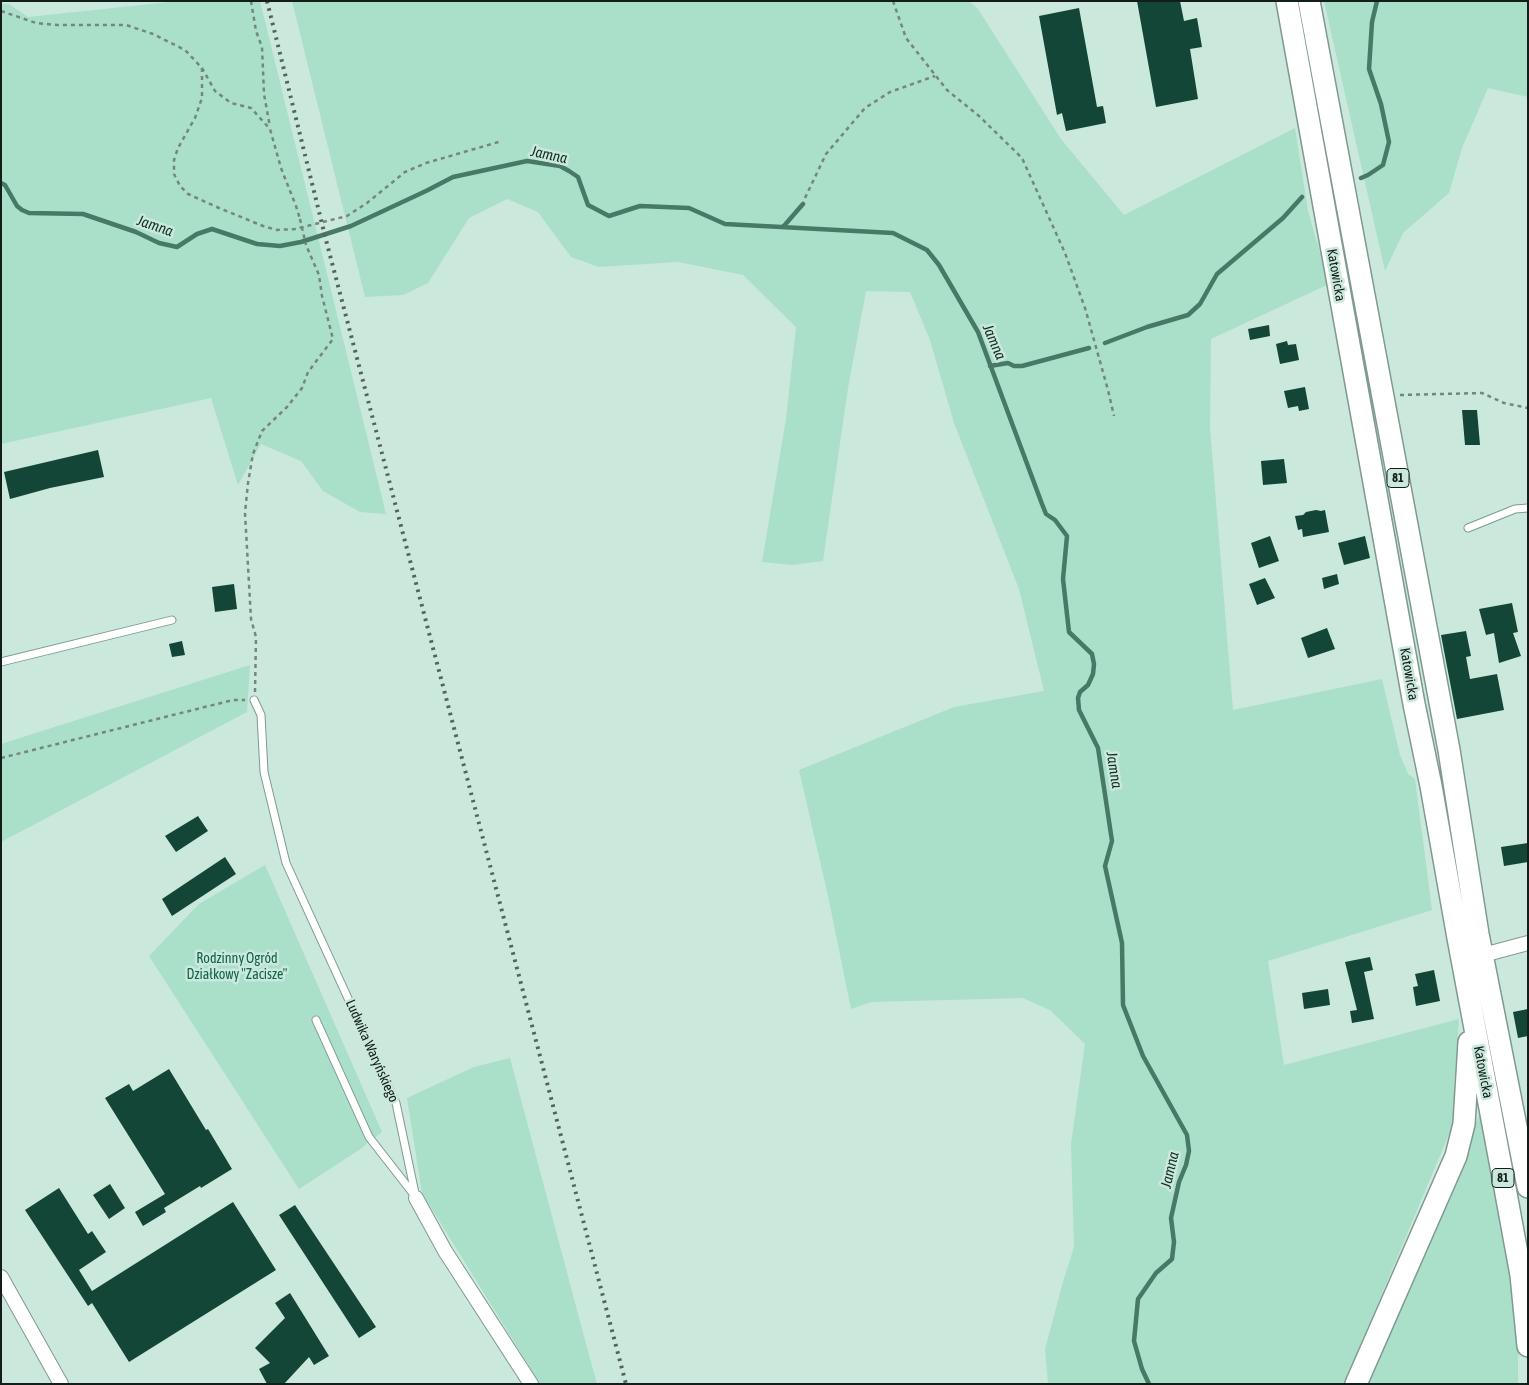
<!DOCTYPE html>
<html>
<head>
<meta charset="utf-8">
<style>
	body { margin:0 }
	#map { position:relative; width:1529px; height:1385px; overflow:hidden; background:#cbe8dc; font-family:"Asap Condensed",sans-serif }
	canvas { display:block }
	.frame { position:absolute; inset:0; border:2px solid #131e1a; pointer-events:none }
</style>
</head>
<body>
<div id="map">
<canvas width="1529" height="1385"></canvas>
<div class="frame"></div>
</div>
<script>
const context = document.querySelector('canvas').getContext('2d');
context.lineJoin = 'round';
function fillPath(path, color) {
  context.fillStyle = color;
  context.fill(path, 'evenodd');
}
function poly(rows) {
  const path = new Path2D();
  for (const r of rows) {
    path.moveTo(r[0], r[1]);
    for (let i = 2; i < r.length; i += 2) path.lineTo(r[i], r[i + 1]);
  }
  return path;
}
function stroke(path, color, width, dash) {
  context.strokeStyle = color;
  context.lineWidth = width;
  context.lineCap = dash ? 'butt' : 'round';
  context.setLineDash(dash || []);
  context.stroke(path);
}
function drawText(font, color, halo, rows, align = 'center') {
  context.font = font + ' "Asap Condensed",sans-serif';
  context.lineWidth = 5;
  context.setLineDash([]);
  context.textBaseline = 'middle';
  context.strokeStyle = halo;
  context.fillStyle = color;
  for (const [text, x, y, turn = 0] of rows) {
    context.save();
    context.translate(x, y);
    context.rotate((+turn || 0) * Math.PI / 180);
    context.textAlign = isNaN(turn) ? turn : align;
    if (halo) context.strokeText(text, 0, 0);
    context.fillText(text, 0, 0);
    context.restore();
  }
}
const green = poly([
	[179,1,260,1,386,514,360,512,323,491,301,461,261,444,238,485,211,398,1,444,1,4,9,4,28,17],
	[292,1,969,1,978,9,1061,139,1124,215,1295,128,1308,211,1329,284,1211,339,1210,428,1233,710,1382,679,1400,755,1408,774,1415,779,1432,910,1268,961,1284,1065,1459,1019,1454,1086,1457,1115,1344,1384,1048,1384,1045,1349,1063,1282,1074,1247,1071,1144,1085,1044,1050,1010,1023,998,871,1002,851,1009,828,896,799,770,954,707,1044,691,1019,589,954,423,930,340,910,292,866,291,848,388,823,561,792,565,762,562,786,419,796,327,743,275,678,262,599,267,571,257,538,212,507,199,469,218,428,283,403,295,365,297],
	[1324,1,1528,1,1528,97,1488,88,1462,148,1449,193,1403,233,1385,271],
	[250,665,247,712,1,842,1,744],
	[265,865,382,1132,359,1150,299,1189,149,956,199,904],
	[510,1058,586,1344,597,1384,540,1384,422,1193,407,1098,474,1067],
	[1480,1113,1511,1281,1518,1350,1518,1384,1366,1384]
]);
const stream = poly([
	[1361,178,1368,175,1383,165,1389,142,1381,104,1369,69,1372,22,1377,1],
	[1,183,5,185,17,206,22,210,29,213,83,214,136,232,159,243,177,247,197,234,212,229,257,244,280,246,301,242,351,226,426,191,453,177,527,161,560,166,569,171,578,177,588,205,609,216,640,206,689,208,725,224,893,233,927,250,939,265,978,332,1042,504,1046,514,1055,520,1067,536,1063,579,1069,632,1092,654,1094,664,1093,674,1088,685,1080,692,1078,698,1079,710,1098,748,1112,841,1105,866,1122,943,1123,1005,1143,1056,1187,1135,1189,1151,1186,1165,1179,1182,1171,1218,1174,1242,1172,1259,1156,1273,1138,1299,1134,1341,1142,1369,1149,1384],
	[783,227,803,204],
	[1105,343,1147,327,1188,315,1200,304,1217,274,1283,218,1302,197],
	[990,366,1008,363,1014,366,1022,366,1089,348]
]);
const building = poly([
	[1137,1,1180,1,1184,21,1197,18,1202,47,1190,49,1198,99,1156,107],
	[1079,8,1097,107,1103,106,1106,123,1066,131,1062,113,1057,115,1039,16],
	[1269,325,1270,336,1250,340,1248,329],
	[1287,341,1288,345,1296,344,1299,360,1280,364,1276,344],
	[1305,387,1309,409,1299,411,1298,406,1288,408,1284,391],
	[1462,410,1477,410,1480,445,1465,445],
	[98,450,104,477,50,488,10,499,4,472],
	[1284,459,1287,483,1263,485,1261,461],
	[1316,510,1321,511,1325,510,1329,532,1303,537,1302,529,1298,530,1295,516,1303,515,1306,512],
	[1270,536,1279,561,1259,568,1251,543],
	[1365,536,1370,558,1344,565,1338,543],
	[1337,574,1339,584,1324,589,1322,578],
	[1265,578,1275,598,1257,605,1249,584],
	[234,584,237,609,215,612,212,587],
	[1512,603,1518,632,1513,633,1521,656,1499,663,1494,633,1486,635,1479,609],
	[1327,628,1335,649,1308,658,1301,638],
	[1466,631,1471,656,1466,657,1470,679,1497,674,1504,710,1457,719,1441,635],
	[182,641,185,655,172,657,169,644],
	[198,816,208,831,176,852,165,836],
	[1528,843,1528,862,1504,866,1501,847],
	[225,857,236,874,172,916,162,899],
	[1370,957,1373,970,1364,972,1374,1019,1352,1023,1350,1011,1357,1010,1345,962],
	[1434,970,1440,1001,1416,1006,1413,987,1418,986,1415,974],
	[1328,989,1330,1005,1304,1009,1302,993],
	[1528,1009,1528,1036,1518,1038,1513,1012],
	[169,1069,206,1130,208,1129,232,1169,201,1188,200,1186,164,1208,166,1212,143,1226,135,1212,165,1194,105,1098,129,1084,133,1091],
	[110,1184,125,1208,109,1219,93,1195],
	[59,1188,88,1234,92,1231,106,1252,79,1270,92,1291,233,1202,276,1270,129,1362,92,1303,88,1306,25,1210],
	[295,1205,376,1327,359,1338,279,1215],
	[290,1293,329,1356,314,1365,309,1357,284,1384,267,1384,259,1369,270,1363,255,1348,285,1318,275,1303]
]);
const path = poly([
	[251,1,256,31,262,47,264,94,270,127],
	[893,1,906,38,947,90,979,116,1022,158,1065,253,1085,308,1108,390,1114,416],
	[1,11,36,23,57,25,126,25,153,34,185,50,202,68,215,91,231,103,251,108,270,129,281,168,296,206,300,219],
	[202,68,202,98,195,118,178,148,174,160,174,174,180,186,188,194,219,208,263,226,277,230,295,229,347,216,367,203,405,172,426,163,502,141],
	[805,198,826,154,865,108,890,92,935,76],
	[1400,395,1482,393,1504,403,1528,408],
	[255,692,256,637,251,619,245,513,248,483,253,454,262,431,287,407,302,388,308,372,333,339,322,296,319,275,306,245],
	[1,758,233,700,245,700]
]);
const service = poly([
	[1468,528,1515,509,1528,508],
	[1,662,172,620],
	[254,700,261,715,264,772,286,863,396,1103,416,1198],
	[316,1020,369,1137,415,1196]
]);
const minor = poly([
	[1483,955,1528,943],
	[416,1198,445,1251,531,1384],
	[1,1277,61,1384]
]);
const primary = poly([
	[1287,1,1414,704,1431,786,1458,938,1505,1188,1521,1275,1528,1346],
	[1309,1,1449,750,1478,934,1528,1187],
	[1356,1384,1456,1156,1464,1124,1469,1042]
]);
const rail = poly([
	[267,1,326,240,626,1384]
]);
const pathBridge = poly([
	[300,219,306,245]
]);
const shields = [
	[1398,478,22],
	[1503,1178,22]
];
const shieldNames = [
	["81",1398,478],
	["81",1503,1178]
];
const streetNames = [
	["Katowicka",1336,275,80],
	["Katowicka",1409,674,80],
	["Ludwika Waryńskiego",372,1051,66],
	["Katowicka",1483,1072,79]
];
const parkNames = [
	["Rodzinny Ogród",237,959],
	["Działkowy \"Zacisze\"",237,975]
];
const waterNames = [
	["Jamna",549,155,12],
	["Jamna",155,226,19],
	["Jamna",994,342,67],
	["Jamna",1114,770,81],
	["Jamna",1170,1170,-77]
];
fillPath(green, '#aadfca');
stroke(stream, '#487967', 4.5);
fillPath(building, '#134636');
stroke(service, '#7f9a8f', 9);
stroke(minor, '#7f9a8f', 16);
stroke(primary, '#7f9a8f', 24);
stroke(path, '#73877f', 2.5, [4, 4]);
stroke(service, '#fff', 7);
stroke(minor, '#fff', 14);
stroke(primary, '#fff', 21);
stroke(rail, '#53645d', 4, [2.5, 5]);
stroke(pathBridge, '#73877f', 2.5, [4, 4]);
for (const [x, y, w] of shields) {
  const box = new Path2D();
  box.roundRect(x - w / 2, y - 9.5, w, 19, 4);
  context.fillStyle = '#cbe8dc';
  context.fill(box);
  stroke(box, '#131e1a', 1);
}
drawText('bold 12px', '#131e1a', null, shieldNames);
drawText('14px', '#131e1a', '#cbe8dc', streetNames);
drawText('14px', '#10644d', '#cbe8dc', parkNames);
drawText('italic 15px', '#113126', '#cbe8dc', waterNames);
</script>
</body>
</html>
